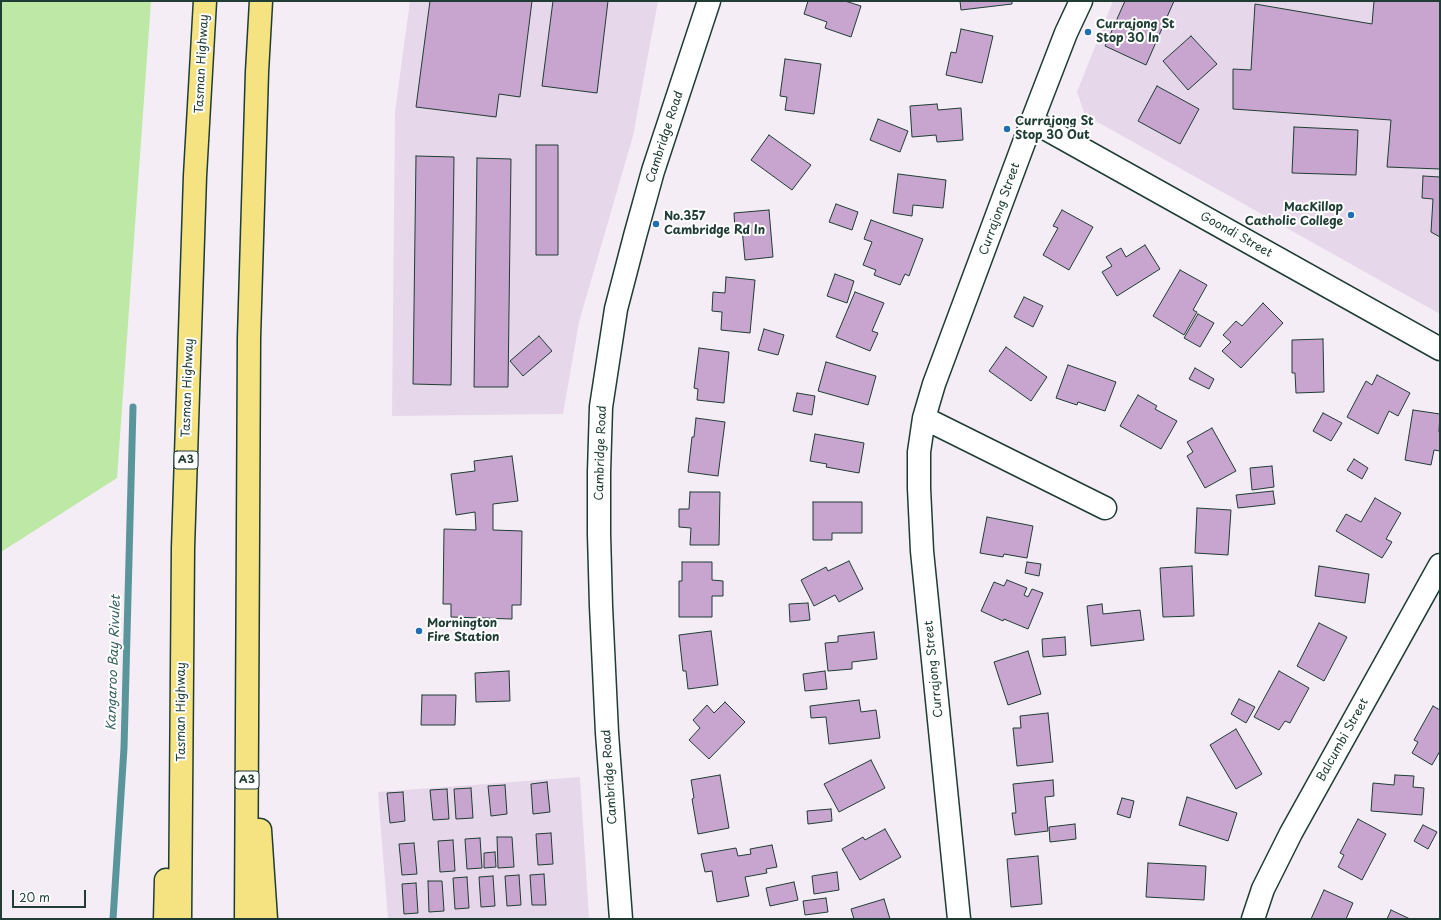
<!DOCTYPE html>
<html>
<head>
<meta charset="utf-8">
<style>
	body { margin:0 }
	#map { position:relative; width:1441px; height:920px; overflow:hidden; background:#f4edf5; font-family:"Playpen Sans",sans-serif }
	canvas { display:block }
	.frame { position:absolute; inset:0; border:2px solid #1f3d34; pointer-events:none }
	.scale { position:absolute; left:12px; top:890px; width:74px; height:18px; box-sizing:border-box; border:2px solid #1f3d34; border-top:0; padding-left:5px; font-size:12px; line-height:14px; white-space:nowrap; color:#1f3d34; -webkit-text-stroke:3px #fff; paint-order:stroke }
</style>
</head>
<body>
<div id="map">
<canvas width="1441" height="920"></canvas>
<div class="frame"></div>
<div class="scale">20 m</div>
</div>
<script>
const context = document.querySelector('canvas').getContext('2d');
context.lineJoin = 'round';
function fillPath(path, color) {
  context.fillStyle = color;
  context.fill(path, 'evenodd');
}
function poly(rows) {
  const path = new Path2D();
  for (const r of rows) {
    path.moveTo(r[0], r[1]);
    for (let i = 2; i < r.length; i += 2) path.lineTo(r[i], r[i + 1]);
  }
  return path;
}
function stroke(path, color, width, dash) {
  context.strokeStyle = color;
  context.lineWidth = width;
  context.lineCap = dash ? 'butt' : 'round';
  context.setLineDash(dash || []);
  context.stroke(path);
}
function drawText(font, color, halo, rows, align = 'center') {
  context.font = font + ' "Playpen Sans",sans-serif';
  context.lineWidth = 4;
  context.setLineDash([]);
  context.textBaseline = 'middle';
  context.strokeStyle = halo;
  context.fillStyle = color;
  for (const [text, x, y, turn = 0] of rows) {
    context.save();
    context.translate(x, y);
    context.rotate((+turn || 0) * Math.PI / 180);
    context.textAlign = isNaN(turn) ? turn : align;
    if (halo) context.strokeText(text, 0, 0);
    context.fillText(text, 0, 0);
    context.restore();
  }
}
const built = poly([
	[410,1,658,1,633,136,579,322,563,414,392,416,395,112],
	[1113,1,1440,1,1440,314,1085,115,1077,92],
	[580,777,589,919,388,919,378,792]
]);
const green = poly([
	[1,1,151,1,117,478,1,552]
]);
const stream = poly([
	[113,919,124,748,133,407]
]);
const building = poly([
	[430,1,532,1,520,97,499,94,496,117,416,107,430,1],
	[553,1,608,1,597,93,542,86,553,1],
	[808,1,845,1,861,6,851,37,825,28,827,22,804,14,808,1],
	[960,1,1012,1,1012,4,961,10,960,1],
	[1125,1,1174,1,1146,65,1105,46,1125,1],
	[1374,1,1440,1,1440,169,1387,167,1391,120,1233,109,1233,69,1251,70,1255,4,1372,24,1374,1],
	[961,29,993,36,982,83,946,75,951,52,956,53,961,29],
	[1191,36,1217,64,1188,90,1163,61,1191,36],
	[785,59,821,64,814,114,785,110,787,97,780,96,785,59],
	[1157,86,1199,109,1180,144,1138,121,1157,86],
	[937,104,938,110,961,108,963,140,937,142,936,135,912,137,910,106,937,104],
	[878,119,908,131,900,152,870,140,878,119],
	[1294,127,1358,130,1356,175,1292,173,1294,127],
	[769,135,811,165,792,190,751,160,769,135],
	[536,145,558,145,558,255,536,255,536,145],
	[416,156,454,157,451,385,413,384,416,156],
	[477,158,511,159,508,387,474,387,477,158],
	[898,174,946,180,943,208,913,205,912,216,893,213,898,174],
	[1423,176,1440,177,1440,237,1431,232,1433,199,1422,198,1423,176],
	[836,204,858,212,852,230,829,222,836,204],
	[769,210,773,257,745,260,742,229,735,230,734,213,769,210],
	[1062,210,1093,227,1069,270,1043,255,1058,228,1053,226,1062,210],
	[871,220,923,239,909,276,905,274,900,285,874,275,876,270,863,265,872,242,864,239,871,220],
	[1145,245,1160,269,1117,296,1102,272,1112,266,1106,257,1121,248,1126,257,1145,245],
	[1180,270,1207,285,1193,310,1197,312,1184,335,1153,316,1180,270],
	[835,274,854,281,847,303,827,296,835,274],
	[726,277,755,280,750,333,721,330,722,312,712,311,713,292,725,293,726,277],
	[855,292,884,303,872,331,878,333,870,351,836,337,855,292],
	[1024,297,1043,306,1033,327,1014,317,1024,297],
	[1263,303,1283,323,1241,368,1222,351,1231,342,1223,335,1236,321,1242,326,1263,303],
	[1198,314,1214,323,1200,347,1184,338,1198,314],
	[764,329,784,335,778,355,758,350,764,329],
	[539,336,552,351,523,376,510,361,539,336],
	[1323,339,1324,392,1296,393,1295,373,1292,373,1292,340,1323,339],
	[1006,347,1047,377,1031,401,989,371,1006,347],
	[699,348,729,352,724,403,697,400,698,389,694,388,699,348],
	[826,362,876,376,868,405,818,391,826,362],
	[1068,365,1116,382,1105,411,1078,402,1077,405,1056,398,1068,365],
	[1195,368,1214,379,1209,389,1189,379,1195,368],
	[1377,375,1410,393,1398,416,1389,411,1378,434,1347,417,1366,381,1372,385,1377,375],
	[797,393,815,396,812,415,793,411,797,393],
	[1138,395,1157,406,1155,409,1177,421,1161,449,1120,426,1138,395],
	[1413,410,1440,414,1439,432,1440,432,1440,451,1434,450,1431,465,1405,460,1413,410],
	[1323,413,1342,423,1331,441,1313,431,1323,413],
	[696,418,725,422,718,476,688,472,692,437,694,437,696,418],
	[1212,428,1236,471,1205,488,1187,456,1193,452,1187,442,1212,428],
	[815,434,864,443,859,473,826,467,827,464,810,461,815,434],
	[512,456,518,501,493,504,493,530,522,531,521,605,512,605,512,619,451,617,451,604,443,604,444,529,476,530,475,512,456,515,451,474,475,471,474,461,512,456],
	[1354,459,1368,468,1362,479,1347,470,1354,459],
	[1272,466,1274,487,1252,490,1250,468,1272,466],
	[1273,491,1275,504,1238,508,1236,495,1273,491],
	[690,492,720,492,719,545,690,545,691,528,679,527,679,509,689,509,690,492],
	[1375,498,1401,513,1386,539,1392,542,1382,558,1336,531,1346,514,1361,522,1375,498],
	[813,502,862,502,862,533,832,533,832,540,813,540,813,502],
	[1197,508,1231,510,1228,555,1195,553,1197,508],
	[987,517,1033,526,1027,558,1004,554,1003,557,980,553,987,517],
	[849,561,863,589,839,602,835,595,814,606,801,580,826,567,828,571,849,561],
	[682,562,712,562,712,580,723,581,723,596,712,596,712,617,679,617,679,581,682,581,682,562],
	[1027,562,1041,564,1039,576,1025,573,1027,562],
	[1192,566,1194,616,1163,617,1160,568,1192,566],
	[1319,566,1369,574,1365,603,1315,596,1319,566],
	[1007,580,1027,588,1024,595,1028,597,1032,589,1043,593,1028,629,1004,619,1003,621,981,611,994,582,1004,586,1007,580],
	[808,603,810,620,790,622,789,604,808,603],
	[1102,604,1103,614,1140,610,1144,640,1091,646,1087,606,1102,604],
	[1319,623,1347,637,1324,681,1297,666,1319,623],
	[711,631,718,685,688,689,686,671,683,671,679,635,711,631],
	[874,632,877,659,852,662,852,669,828,671,825,643,838,642,838,636,874,632],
	[1065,637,1066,655,1043,657,1042,639,1065,637],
	[1028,651,1041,694,1008,705,994,662,1028,651],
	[509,671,510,701,476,702,475,673,509,671],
	[825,671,827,689,805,691,803,674,825,671],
	[1279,671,1309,688,1290,723,1285,721,1279,730,1254,717,1279,671],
	[422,695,456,695,455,725,421,725,422,695],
	[1239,699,1255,707,1246,723,1231,714,1239,699],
	[859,700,861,712,876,710,880,738,829,744,826,717,811,718,810,706,859,700],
	[725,702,745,722,709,759,689,740,700,728,693,720,707,705,714,713,725,702],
	[1433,706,1440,710,1440,751,1432,765,1412,753,1418,742,1414,740,1433,706],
	[1048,713,1053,762,1017,766,1013,728,1021,728,1020,716,1048,713],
	[1236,729,1262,774,1236,789,1210,745,1236,729],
	[871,760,885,788,839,812,824,784,871,760],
	[720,775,729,828,698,834,692,799,694,798,691,780,720,775],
	[1395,775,1414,776,1413,787,1424,788,1422,815,1371,811,1373,783,1394,785,1395,775],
	[1053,780,1054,796,1045,797,1048,831,1015,835,1012,813,1016,813,1013,784,1053,780],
	[547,782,550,812,533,814,531,784,547,782],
	[505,785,507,814,491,816,488,786,505,785],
	[471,788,473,818,456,819,454,789,471,788],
	[447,789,449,819,433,820,430,790,447,789],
	[403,792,405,821,390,823,387,793,403,792],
	[1187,797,1237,813,1228,841,1179,825,1187,797],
	[1122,798,1134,801,1130,818,1117,814,1122,798],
	[831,809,832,821,808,824,807,811,831,809],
	[1358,819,1386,834,1362,880,1338,867,1344,855,1340,853,1358,819],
	[1075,824,1076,839,1050,842,1049,827,1075,824],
	[1423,825,1437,832,1428,849,1414,841,1423,825],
	[885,829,901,857,860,880,842,849,863,837,865,840,885,829],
	[551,833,553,864,538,865,536,834,551,833],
	[497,837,512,837,514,867,498,868,497,837],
	[480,838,482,868,467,869,465,839,480,838],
	[453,840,455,871,440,872,438,841,453,840],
	[414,843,417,874,402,875,399,844,414,843],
	[772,845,777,867,766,869,767,873,745,877,749,896,717,902,712,871,705,872,701,854,736,848,738,856,751,854,750,849,772,845],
	[495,852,496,867,484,868,484,853,495,852],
	[1038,856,1042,904,1011,907,1007,859,1038,856],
	[1148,863,1206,866,1204,900,1146,897,1148,863],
	[837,872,839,890,814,894,812,876,837,872],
	[544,874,546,905,532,905,530,875,544,874],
	[519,875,521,905,507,906,505,876,519,875],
	[493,876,495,906,481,907,479,877,493,876],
	[467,877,469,908,455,909,453,878,467,877],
	[428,881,442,881,444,911,429,912,428,881],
	[794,882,798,900,770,906,766,888,794,882],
	[416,883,418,913,404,914,402,884,416,883],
	[1324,890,1353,903,1346,919,1311,919,1324,890],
	[826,898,828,912,805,915,803,901,826,898],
	[884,899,890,919,854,919,851,909,884,899],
	[1391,910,1410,919,1387,919,1391,910]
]);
const street = poly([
	[1032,121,1440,349],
	[924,418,1105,508],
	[959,919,922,551,919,488,919,452,924,418,934,384,1032,121,1066,33,1081,1],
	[1253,919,1263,889,1291,833,1440,565]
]);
const secondary = poly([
	[621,919,607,733,601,606,599,534,599,472,601,407,616,309,635,236,653,171,709,1]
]);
const highway = poly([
	[260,830,266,919],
	[165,919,166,880],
	[180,919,183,548,195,176,205,1],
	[246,919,249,338,257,72,261,1]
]);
const markers = [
	[1088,32,4,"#1f6fb2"],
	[1007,129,4,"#1f6fb2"],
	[1351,215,4,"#1f6fb2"],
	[656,224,4,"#1f6fb2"],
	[419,631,4,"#1f6fb2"]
];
const shields = [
	[186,460,24],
	[247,780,24]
];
const shieldNames = [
	["A3",186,460],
	["A3",247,780]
];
const poiNames = [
	["Currajong St",1096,25],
	["Stop 30 In",1096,39],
	["Currajong St",1015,122],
	["Stop 30 Out",1015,136],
	["MacKillop",1343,208,"right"],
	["Catholic College",1343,222,"right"],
	["No.357",664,217],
	["Cambridge Rd In",664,231],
	["Mornington",427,624],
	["Fire Station",427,638]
];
const streetNames = [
	["Tasman Highway",202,64,-87],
	["Cambridge Road",665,137,-72],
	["Currajong Street",1000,209,-70],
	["Goondi Street",1236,235,29],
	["Tasman Highway",188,388,-88],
	["Cambridge Road",601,453,-88],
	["Currajong Street",934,669,-96],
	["Tasman Highway",182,712,-90],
	["Balcumbi Street",1343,740,-61],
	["Cambridge Road",610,777,-94]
];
const waterNames = [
	["Kangaroo Bay Rivulet",114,663,-88]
];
fillPath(built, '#e7d7ea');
fillPath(green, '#bee8a5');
stroke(stream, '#5b959c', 7);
fillPath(building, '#c8a5cf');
stroke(building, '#1f3d34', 1);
stroke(street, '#1f3d34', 25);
stroke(secondary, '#1f3d34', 25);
stroke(highway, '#1f3d34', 25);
stroke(street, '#fff', 22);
stroke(secondary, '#fff', 22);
stroke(highway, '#f5e382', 22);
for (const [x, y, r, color] of markers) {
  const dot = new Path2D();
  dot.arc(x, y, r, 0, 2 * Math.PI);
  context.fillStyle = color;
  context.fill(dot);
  stroke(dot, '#fff', 1.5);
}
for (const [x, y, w] of shields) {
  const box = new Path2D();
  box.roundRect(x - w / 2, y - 9, w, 18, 3);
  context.fillStyle = '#fff';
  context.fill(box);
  stroke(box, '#1f3d34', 1);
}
drawText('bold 11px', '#1f3d34', null, shieldNames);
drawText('bold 12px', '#1f3d34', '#fff', poiNames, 'left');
drawText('12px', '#1f3d34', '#fff', streetNames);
drawText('italic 13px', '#386260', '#fff', waterNames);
</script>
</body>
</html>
